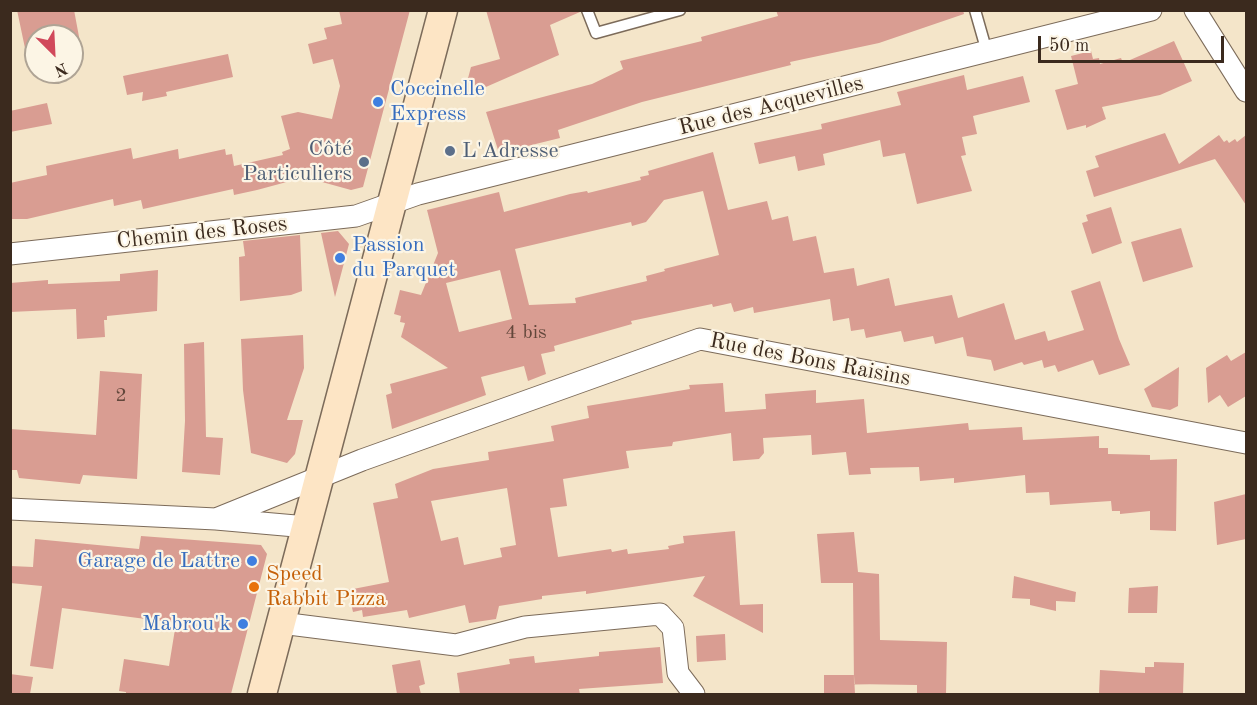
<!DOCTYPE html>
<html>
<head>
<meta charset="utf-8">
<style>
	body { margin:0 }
	#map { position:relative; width:1257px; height:705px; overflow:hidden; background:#f4e5c9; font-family:"Old Standard TT",serif }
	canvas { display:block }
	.frame { position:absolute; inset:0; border:12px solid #3b2a1e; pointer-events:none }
	.north { position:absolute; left:24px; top:24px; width:60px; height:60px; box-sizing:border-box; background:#fcf5e5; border:2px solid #afa495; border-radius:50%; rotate:156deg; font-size:16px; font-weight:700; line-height:24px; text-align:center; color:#3b2a1e }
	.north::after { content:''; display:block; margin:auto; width:21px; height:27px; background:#d1495b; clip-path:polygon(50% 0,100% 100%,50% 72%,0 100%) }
	.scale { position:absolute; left:1038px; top:36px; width:186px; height:27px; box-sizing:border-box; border:3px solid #3b2a1e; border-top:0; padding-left:8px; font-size:18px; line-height:21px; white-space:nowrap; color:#3b2a1e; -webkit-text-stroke:4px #fcf5e5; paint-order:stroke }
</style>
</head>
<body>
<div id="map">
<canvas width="1257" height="705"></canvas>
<div class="frame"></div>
<div class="north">N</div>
<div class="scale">50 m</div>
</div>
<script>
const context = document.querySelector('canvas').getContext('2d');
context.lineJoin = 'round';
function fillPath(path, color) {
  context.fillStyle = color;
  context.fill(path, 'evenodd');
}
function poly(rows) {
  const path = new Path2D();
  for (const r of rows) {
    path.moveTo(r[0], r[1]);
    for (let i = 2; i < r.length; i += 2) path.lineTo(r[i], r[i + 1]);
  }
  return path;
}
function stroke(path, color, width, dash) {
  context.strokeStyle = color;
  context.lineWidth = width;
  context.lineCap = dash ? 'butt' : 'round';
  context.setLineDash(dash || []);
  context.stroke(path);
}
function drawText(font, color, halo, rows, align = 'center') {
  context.font = font + ' "Old Standard TT",serif';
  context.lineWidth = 4.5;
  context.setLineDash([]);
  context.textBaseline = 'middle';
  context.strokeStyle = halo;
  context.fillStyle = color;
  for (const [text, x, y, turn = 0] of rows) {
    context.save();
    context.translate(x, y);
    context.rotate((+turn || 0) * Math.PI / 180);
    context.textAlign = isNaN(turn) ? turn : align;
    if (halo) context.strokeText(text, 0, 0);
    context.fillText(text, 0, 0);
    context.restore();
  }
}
const building = poly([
	[17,10,74,10,80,42,72,44,72,36,36,36,36,51,26,53],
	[339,10,410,10,363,187,351,190,322,182,320,173,257,190,234,195,233,189,143,209,141,200,114,206,113,199,27,219,10,219,10,183,47,175,46,166,131,148,133,159,178,149,179,159,225,149,226,155,232,154,234,166,283,155,282,152,290,149,281,116,298,112,332,119,340,86,333,59,313,64,308,44,327,39,324,28,342,24],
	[486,10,580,10,580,12,550,25,559,55,463,97,471,67,500,59],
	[776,10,963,10,964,14,879,43,790,62,791,65,642,102,558,130,560,138,499,153,486,112,592,84,623,69,620,61,702,41,701,37,778,16],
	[1174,41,1192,81,1160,95,1102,107,1106,119,1086,128,1086,125,1067,130,1055,90,1078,84,1071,56,1091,51,1093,59,1099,58,1100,64,1121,58,1123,63],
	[228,54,233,77,166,92,167,96,142,101,143,92,127,95,123,76],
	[964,75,967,90,1023,76,1030,102,973,116,977,134,962,137,966,155,961,156,972,191,917,204,905,153,883,157,880,140,823,154,825,165,798,171,795,156,759,164,754,143,822,129,821,124,901,105,897,92],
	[47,103,52,124,10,132,10,111],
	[1165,133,1179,164,1219,135,1224,142,1227,140,1229,143,1235,139,1237,142,1246,135,1246,205,1215,159,1094,197,1086,171,1099,167,1095,156],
	[713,152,728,210,767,201,772,220,788,216,793,241,816,236,824,273,854,268,857,286,889,278,895,306,952,295,958,318,1004,303,1015,340,1045,331,1048,341,1084,330,1071,291,1100,281,1119,339,1130,365,1099,375,1093,360,1058,372,1055,365,1044,368,1042,360,1024,365,1022,362,994,371,991,360,967,356,963,337,935,344,933,336,904,342,901,331,866,338,864,329,851,331,849,318,833,321,830,299,754,313,753,307,734,312,731,303,713,307,712,304,631,321,632,324,554,346,555,351,541,354,546,374,528,381,524,366,481,377,486,395,392,429,386,395,392,393,390,384,448,368,401,337,405,323,400,322,401,316,394,314,400,290,421,295,438,253,427,210,499,192,504,212,570,194,587,191,588,193,641,180,640,177,649,175,648,171],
	[703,191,719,255,664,269,665,271,646,276,647,281,575,298,576,303,529,305,515,249,631,222,632,226,646,222,664,200],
	[500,270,512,319,459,332,446,283],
	[1111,207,1122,243,1092,254,1082,223,1088,221,1086,215],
	[1181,228,1193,267,1143,282,1131,242],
	[338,231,349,244,335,297,321,233],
	[300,235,302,291,291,295,240,301,239,257,245,256,243,241],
	[158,270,157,311,107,316,107,320,104,320,105,337,77,339,76,309,10,312,10,283,48,280,48,284,120,281,120,274],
	[303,335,304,368,287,420,303,420,295,454,287,463,251,453,243,390,241,339],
	[204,342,206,437,223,438,220,475,182,472,185,421,184,344],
	[1246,352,1246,396,1228,407,1220,395,1208,403,1206,368,1227,355,1231,361],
	[1179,367,1178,406,1170,410,1152,407,1144,389],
	[100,371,142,374,137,479,83,475,80,484,19,478,17,470,10,470,10,429,96,435],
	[723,383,725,412,766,409,765,394,816,390,816,403,864,399,867,433,968,423,969,430,1022,427,1023,440,1099,436,1099,448,1108,448,1108,454,1150,455,1150,460,1177,459,1176,531,1150,530,1150,511,1120,514,1120,511,1112,511,1111,501,1050,505,1049,492,1026,493,1025,475,954,483,954,478,920,481,919,467,870,468,871,474,849,475,846,452,812,455,811,435,763,438,764,453,759,459,733,461,731,433,673,442,672,446,626,451,629,468,563,479,567,506,550,508,558,557,611,549,612,552,627,549,628,554,669,549,668,546,684,543,683,536,735,531,740,605,763,604,763,633,693,596,705,576,586,594,586,591,542,596,542,599,499,606,496,619,469,623,465,605,409,618,407,610,363,617,362,610,353,612,348,590,389,582,373,503,398,498,395,484,433,469,489,460,488,452,554,441,551,426,589,418,587,406,690,389,689,385],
	[507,488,516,545,500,548,502,557,464,565,458,537,441,541,431,501],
	[1246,494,1246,539,1217,545,1214,502],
	[854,532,858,572,879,574,880,640,947,642,946,694,917,694,917,685,854,684,853,583,821,583,817,534],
	[141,536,261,545,267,554,231,694,126,694,126,692,119,691,124,659,169,666,176,623,62,608,53,669,30,666,42,586,10,583,10,566,33,567,35,539,139,549],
	[1014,576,1076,592,1075,602,1056,601,1056,611,1030,605,1030,599,1012,598],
	[1158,586,1157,613,1128,613,1129,588],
	[725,634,726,660,697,662,696,636],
	[660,647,663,683,579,689,580,694,460,694,457,673,510,664,509,659,534,656,535,663,599,656,599,652],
	[420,660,425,684,419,686,421,694,397,694,392,665],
	[1154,662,1184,663,1183,694,1099,694,1100,670,1145,673,1145,667,1154,667],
	[10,674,33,677,30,694,10,694],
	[824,675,854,675,855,694,824,694]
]);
const lane = poly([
	[587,10,596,33,680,10],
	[975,10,987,52]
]);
const street = poly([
	[1195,10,1246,91],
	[10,254,356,216,418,194,1151,10],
	[10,509,216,519,307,527],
	[216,519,362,460,700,339,1246,443],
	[281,623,456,645,525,627,660,614,673,628,678,673,694,694]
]);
const secondary = poly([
	[262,694,443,10]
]);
const markers = [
	[378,102,6,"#3f7fe0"],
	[450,151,6,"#5c6f8a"],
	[364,162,6,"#5c6f8a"],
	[340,258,6,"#3f7fe0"],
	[252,561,6,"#3f7fe0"],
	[254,587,6,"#e8710a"],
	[243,624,6,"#3f7fe0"]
];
const numberNames = [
	["4 bis",526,333],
	["2",121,396]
];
const shopNames = [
	["Coccinelle",390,89],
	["Express",390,114],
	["Passion",352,245],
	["du Parquet",352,270],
	["Garage de Lattre",240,561,"right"],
	["Mabrou'k",231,624,"right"]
];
const streetNames = [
	["Rue des Acquevilles",771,106,-14],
	["Chemin des Roses",202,233,-6],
	["Rue des Bons Raisins",810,360,11]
];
const serviceNames = [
	["Côté",352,149],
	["Particuliers",352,174],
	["L'Adresse",462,151,"left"]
];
const foodNames = [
	["Speed",266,574],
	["Rabbit Pizza",266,599]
];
fillPath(building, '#d99d92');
stroke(lane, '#7c6b5a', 13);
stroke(street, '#7c6b5a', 23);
stroke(secondary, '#7c6b5a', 31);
stroke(lane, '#fff', 10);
stroke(street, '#fff', 21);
stroke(secondary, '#fde5c5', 28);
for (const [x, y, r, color] of markers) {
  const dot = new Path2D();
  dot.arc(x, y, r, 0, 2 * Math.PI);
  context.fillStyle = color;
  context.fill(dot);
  stroke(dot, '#fcf5e5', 2);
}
drawText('20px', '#62473b', null, numberNames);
drawText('22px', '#366cbe', '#fcf5e5', shopNames, 'left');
drawText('22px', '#3b2a1e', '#fcf5e5', streetNames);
drawText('22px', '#4e5e75', '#fcf5e5', serviceNames, 'right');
drawText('22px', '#c56008', '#fcf5e5', foodNames, 'left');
</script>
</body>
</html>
